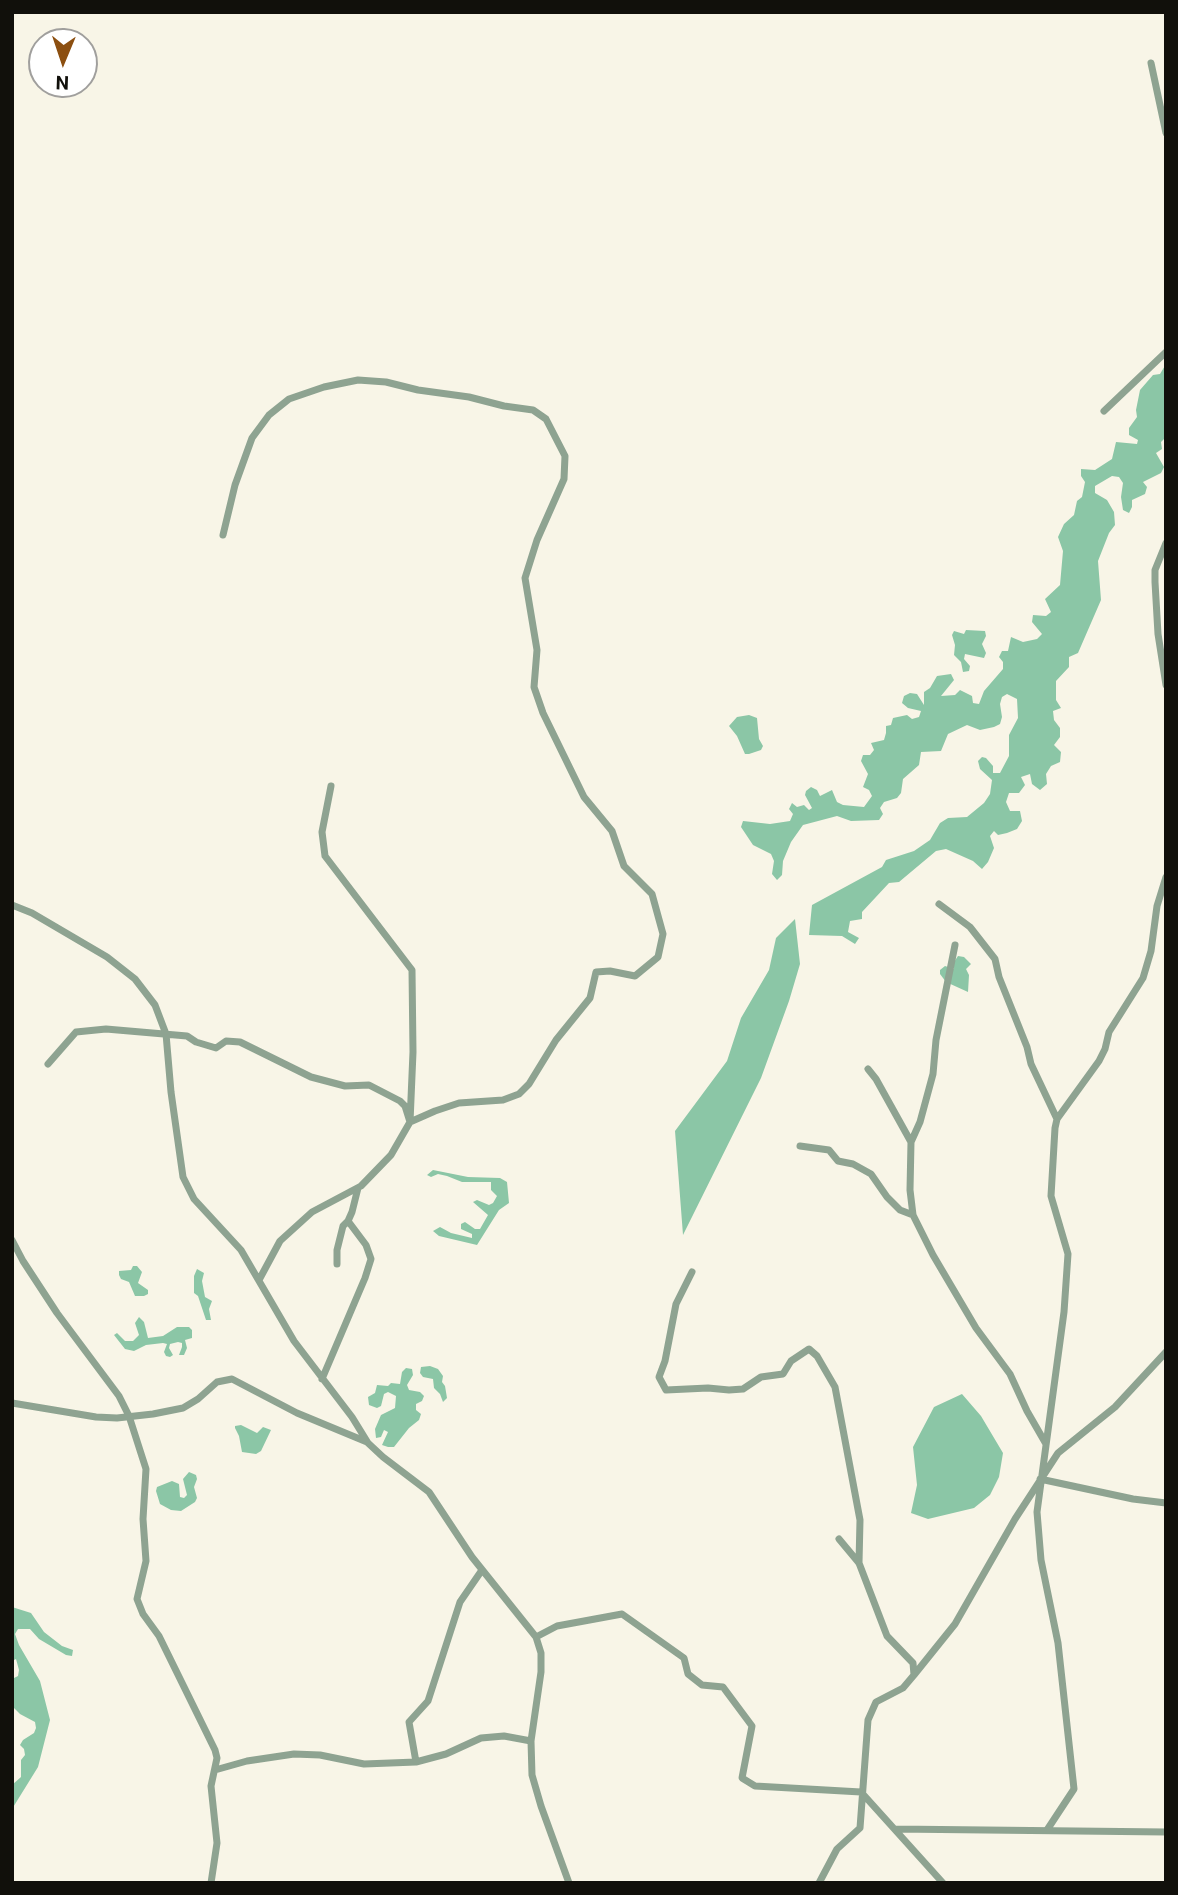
<!DOCTYPE html>
<html>
<head>
<meta charset="utf-8">
<style>
	body { margin:0 }
	#map { position:relative; width:1178px; height:1895px; overflow:hidden; background:#f8f5e7; font-family:Roboto,sans-serif }
	canvas { display:block }
	.frame { position:absolute; inset:0; border:14px solid #11100b; pointer-events:none }
	.north { position:absolute; left:28px; top:28px; width:70px; height:70px; box-sizing:border-box; background:#fff; border:2px solid #a09f9d; border-radius:50%; rotate:182deg; font-size:19px; font-weight:700; line-height:28px; text-align:center; color:#11100b }
	.north::after { content:''; display:block; margin:auto; width:24px; height:32px; background:#8c4f10; clip-path:polygon(50% 0,100% 100%,50% 72%,0 100%) }
</style>
</head>
<body>
<div id="map">
<canvas width="1178" height="1895"></canvas>
<div class="frame"></div>
<div class="north">N</div>
</div>
<script>
const context = document.querySelector('canvas').getContext('2d');
context.lineJoin = 'round';
function fillPath(path, color) {
  context.fillStyle = color;
  context.fill(path, 'evenodd');
}
function poly(rows) {
  const path = new Path2D();
  for (const r of rows) {
    path.moveTo(r[0], r[1]);
    for (let i = 2; i < r.length; i += 2) path.lineTo(r[i], r[i + 1]);
  }
  return path;
}
function stroke(path, color, width, dash) {
  context.strokeStyle = color;
  context.lineWidth = width;
  context.lineCap = dash ? 'butt' : 'round';
  context.setLineDash(dash || []);
  context.stroke(path);
}
const forest = poly([
	[1166,364,1166,437,1161,442,1162,449,1156,453,1164,467,1161,473,1143,482,1147,487,1145,494,1132,500,1132,507,1129,513,1123,510,1121,497,1123,483,1119,477,1112,476,1095,486,1095,493,1107,500,1114,512,1115,525,1109,533,1098,561,1101,600,1078,653,1069,657,1069,667,1056,681,1056,700,1061,708,1053,711,1054,720,1060,728,1060,737,1054,745,1061,752,1060,762,1051,766,1046,774,1047,784,1040,790,1032,784,1030,774,1021,777,1025,785,1019,793,1009,793,1006,802,1010,811,1020,811,1022,821,1017,829,1007,833,998,835,994,831,990,836,994,848,988,862,982,869,973,861,946,849,936,851,899,882,889,883,862,912,862,919,850,921,848,932,859,938,855,944,842,936,809,935,812,905,882,867,886,860,914,851,930,840,940,823,948,818,967,817,984,803,990,794,992,780,980,769,978,761,982,757,986,758,993,766,993,773,1000,773,1009,756,1009,735,1018,718,1017,699,1007,694,1002,697,1000,704,1002,717,1000,724,994,727,980,730,967,725,948,734,941,751,921,752,919,765,903,779,901,793,897,798,884,802,880,808,883,814,879,820,851,821,837,816,803,825,791,842,783,861,782,875,777,880,772,874,774,861,771,854,753,845,741,827,743,821,770,824,790,821,793,814,789,809,792,803,797,807,804,805,809,810,812,808,805,795,806,791,811,787,817,790,820,796,832,790,837,802,843,805,864,807,872,796,869,790,863,787,868,774,861,761,863,755,870,755,874,750,871,743,884,740,886,733,886,726,891,725,893,718,907,715,912,719,919,717,921,711,908,708,902,703,904,696,910,693,917,694,924,705,924,692,930,688,937,676,951,674,954,680,941,696,955,695,960,690,972,696,973,703,979,704,984,691,1003,669,1003,662,999,657,1002,651,1008,651,1011,637,1023,642,1037,639,1042,634,1032,622,1033,615,1046,616,1051,612,1045,599,1060,585,1063,551,1058,537,1064,524,1074,515,1077,501,1082,497,1085,482,1081,476,1081,469,1095,470,1112,459,1116,442,1137,444,1138,440,1129,435,1129,428,1137,417,1136,410,1140,390,1153,375,1160,374],
	[966,630,985,631,986,636,982,644,986,653,984,658,965,654,964,659,970,666,969,671,963,672,961,662,954,655,955,645,952,635,954,631,964,634],
	[749,715,757,718,759,739,763,746,761,750,749,754,745,754,737,736,729,726,737,717],
	[795,919,800,964,789,1001,761,1078,683,1235,675,1131,727,1061,741,1018,769,970,776,938],
	[958,956,964,957,971,964,966,969,969,975,968,992,946,982,940,974,940,970,945,966,954,969,954,962],
	[433,1170,468,1177,500,1178,507,1182,509,1203,499,1210,477,1245,439,1236,433,1231,440,1227,451,1233,472,1238,472,1234,461,1229,461,1224,465,1222,475,1229,480,1229,488,1215,473,1202,477,1200,489,1205,493,1203,497,1196,491,1190,491,1182,462,1182,447,1176,438,1174,431,1177,427,1175],
	[133,1266,137,1266,142,1272,138,1283,148,1290,148,1294,144,1296,135,1296,129,1282,121,1279,119,1275,119,1271,131,1270],
	[197,1269,204,1273,202,1281,205,1297,212,1301,209,1309,211,1320,206,1320,198,1296,194,1293,194,1276],
	[139,1317,144,1322,148,1338,163,1336,177,1327,189,1327,192,1330,192,1338,185,1340,187,1348,184,1355,179,1355,182,1347,182,1343,178,1342,170,1344,169,1348,173,1355,170,1357,166,1356,164,1352,167,1344,163,1343,146,1345,134,1351,125,1349,114,1335,117,1333,125,1341,133,1341,139,1335,135,1323],
	[430,1366,438,1369,443,1376,442,1382,445,1386,447,1398,443,1402,440,1394,434,1388,433,1379,423,1377,420,1373,421,1367],
	[406,1368,412,1369,413,1375,407,1385,409,1390,420,1392,424,1396,422,1401,416,1404,416,1410,421,1414,419,1420,409,1428,394,1447,388,1447,382,1445,388,1432,384,1430,381,1437,376,1438,375,1429,381,1415,395,1408,396,1396,388,1392,384,1394,381,1406,377,1408,369,1405,368,1397,375,1393,377,1385,388,1386,391,1383,400,1384,402,1372],
	[962,1394,981,1416,1003,1453,999,1477,990,1495,974,1508,928,1519,911,1513,917,1485,913,1447,934,1407],
	[241,1425,257,1433,263,1427,271,1430,261,1451,256,1454,242,1452,239,1436,235,1428,235,1426],
	[189,1472,196,1475,197,1479,194,1487,197,1498,195,1502,181,1511,171,1510,160,1504,156,1491,157,1487,172,1481,179,1484,180,1497,184,1498,187,1495,183,1479],
	[12,1607,31,1613,44,1632,62,1646,73,1650,72,1656,66,1655,39,1639,30,1629,18,1629,15,1634,19,1645,40,1681,50,1720,38,1767,12,1809,12,1785,21,1777,21,1760,25,1755,24,1749,20,1745,23,1740,34,1733,36,1728,35,1722,20,1714,12,1706,12,1679,18,1676,19,1670,16,1659,12,1661]
]);
const street = poly([
	[1151,63,1166,133],
	[1104,411,1166,352],
	[1166,543,1155,570,1155,582,1158,634,1166,685],
	[939,904,970,927,995,959,999,977,1027,1047,1031,1064,1057,1119],
	[12,905,32,913,107,957,135,979,155,1005,166,1034,171,1092,183,1177,194,1199,241,1250,294,1341,352,1417,368,1443,383,1457,429,1492,472,1557,536,1637,541,1653,541,1672,531,1741,532,1775,541,1806,569,1883],
	[48,1064,76,1032,106,1029,187,1036,196,1042,216,1048,226,1041,240,1042,311,1077,345,1086,369,1085,400,1101,405,1106,410,1122,435,1111,459,1103,503,1100,519,1094,529,1084,556,1040,590,998,596,972,610,971,635,976,658,957,663,934,652,894,624,866,612,831,584,797,543,713,534,687,537,650,525,578,537,540,564,479,565,456,546,419,533,410,504,406,469,397,418,390,386,382,358,380,324,387,289,399,269,415,252,438,235,485,223,535],
	[868,1069,876,1079,911,1142,910,1190,913,1215,933,1255,976,1328,1010,1374,1027,1411,1046,1444],
	[911,1142,920,1122,933,1074,936,1040,955,945],
	[800,1146,829,1150,838,1161,853,1164,871,1174,887,1197,900,1210,913,1215],
	[12,1240,23,1261,57,1313,119,1396,129,1416,146,1469,143,1519,146,1561,137,1599,143,1614,159,1636,215,1750,217,1758,211,1786,217,1843,211,1883],
	[337,1264,337,1250,343,1226,348,1221],
	[692,1272,676,1304,665,1361,659,1377,666,1390,708,1388,729,1390,743,1389,761,1377,783,1374,791,1361,809,1349,817,1356,835,1387,860,1520,859,1563],
	[259,1280,280,1241,312,1212,361,1186,391,1155,410,1122,413,1052,412,970,325,856,322,832,331,786],
	[322,1379,365,1278,371,1259,366,1245,348,1221,352,1212,358,1188],
	[12,1403,96,1417,117,1418,153,1414,183,1408,198,1399,217,1382,232,1379,297,1413,367,1442],
	[1040,1479,1133,1499,1166,1503],
	[536,1637,557,1626,622,1614,684,1658,688,1674,702,1685,723,1687,752,1726,742,1778,755,1786,861,1792,943,1883],
	[914,1675,955,1624,1015,1519,1058,1453,1115,1407,1166,1352],
	[416,1762,409,1722,428,1701,460,1602,482,1570],
	[215,1770,247,1761,294,1754,320,1755,364,1764,416,1762,446,1754,481,1738,504,1736,531,1741],
	[895,1829,1166,1832],
	[1047,1830,1074,1789,1058,1643,1041,1560,1037,1512,1064,1312,1068,1254,1051,1196,1055,1128,1057,1119,1099,1061,1105,1049,1109,1032,1143,978,1151,951,1157,906,1166,877],
	[819,1883,837,1849,860,1828,868,1720,876,1702,903,1688,914,1675,913,1663,887,1636,859,1563,839,1539]
]);
fillPath(forest, '#8bc6a6');
stroke(street, '#8ea391', 7);
</script>
</body>
</html>
